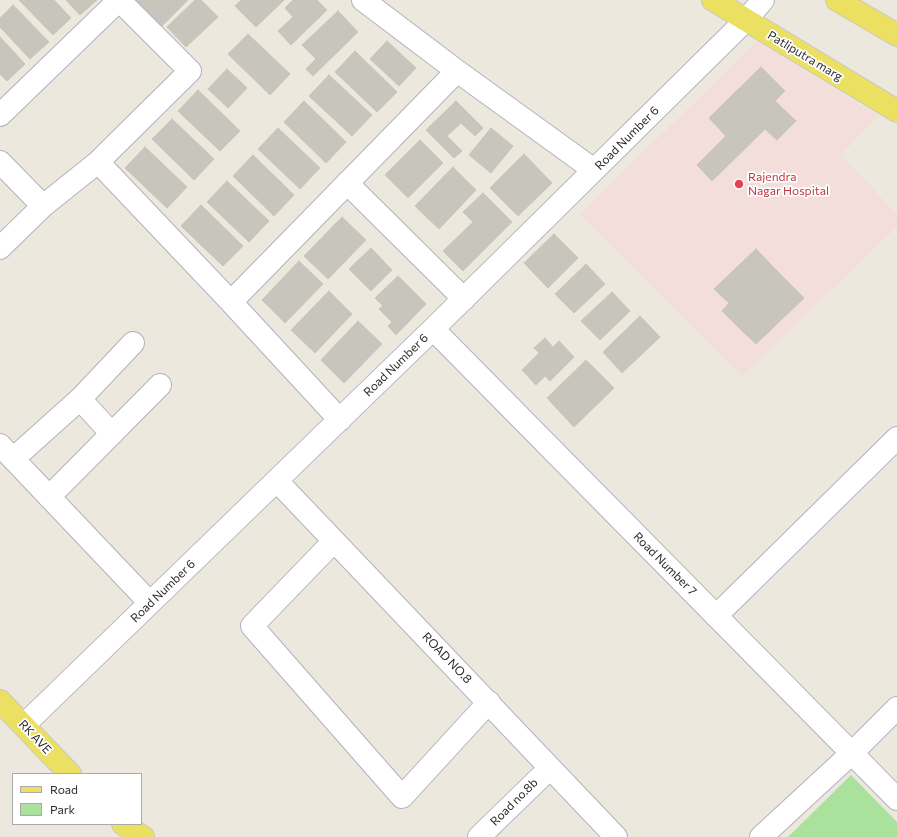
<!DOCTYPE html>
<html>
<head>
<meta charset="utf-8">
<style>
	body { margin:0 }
	#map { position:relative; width:897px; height:837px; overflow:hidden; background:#ece8de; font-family:Commissioner,sans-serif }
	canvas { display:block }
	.legend { position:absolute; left:12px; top:773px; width:130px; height:52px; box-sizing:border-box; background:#fff; border:1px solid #aaa; margin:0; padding:5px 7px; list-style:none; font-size:12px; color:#2b2b2b }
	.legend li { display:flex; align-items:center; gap:8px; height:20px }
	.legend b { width:20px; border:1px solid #aaa }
</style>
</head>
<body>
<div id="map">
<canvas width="897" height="837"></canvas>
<ul class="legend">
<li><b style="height:5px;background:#ece063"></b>Road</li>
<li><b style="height:11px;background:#aae19c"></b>Park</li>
</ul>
</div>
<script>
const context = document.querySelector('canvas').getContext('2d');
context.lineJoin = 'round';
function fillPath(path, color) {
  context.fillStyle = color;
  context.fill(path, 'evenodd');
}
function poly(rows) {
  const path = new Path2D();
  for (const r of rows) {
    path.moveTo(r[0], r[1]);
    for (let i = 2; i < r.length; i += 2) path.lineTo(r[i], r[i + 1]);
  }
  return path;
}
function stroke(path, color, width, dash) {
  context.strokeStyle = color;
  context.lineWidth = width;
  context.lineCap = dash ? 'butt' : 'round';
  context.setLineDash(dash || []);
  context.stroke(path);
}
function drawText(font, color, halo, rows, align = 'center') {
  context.font = font + ' Commissioner,sans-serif';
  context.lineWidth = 3.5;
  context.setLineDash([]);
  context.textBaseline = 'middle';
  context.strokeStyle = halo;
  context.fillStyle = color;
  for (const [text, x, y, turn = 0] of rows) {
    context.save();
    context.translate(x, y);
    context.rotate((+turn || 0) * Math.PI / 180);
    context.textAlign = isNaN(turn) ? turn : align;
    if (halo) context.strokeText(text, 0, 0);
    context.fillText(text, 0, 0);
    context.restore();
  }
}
const medical = poly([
	[757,41,878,116,841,155,897,214,897,227,742,376,580,214]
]);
const green = poly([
	[851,775,897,822,897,837,788,837]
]);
const building = poly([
	[19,0,54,0,71,18,53,35,19,0],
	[66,0,97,0,80,15,66,0],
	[136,0,188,0,155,33,146,25,153,18,136,0],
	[195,0,201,0,218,17,186,47,167,27,195,0],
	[241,0,284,0,256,27,235,6,241,0],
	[293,0,317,0,327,10,291,45,278,31,293,17,285,8,293,0],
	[13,5,49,42,30,59,0,27,0,18,13,5],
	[338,11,358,32,313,76,306,69,316,59,302,45,338,11],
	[248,34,290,74,270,95,228,54,248,34],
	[0,37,25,64,7,81,0,74,0,37],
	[387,41,416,68,399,86,370,59,387,41],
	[355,51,397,92,377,112,335,72,355,51],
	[761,67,785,91,775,101,796,121,777,140,765,129,712,181,697,165,726,136,709,118,761,67],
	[227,69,247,88,228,108,208,89,227,69],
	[329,75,372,115,352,136,309,96,329,75],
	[198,90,240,131,220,151,178,111,198,90],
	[304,101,346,142,326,163,284,122,304,101],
	[456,101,483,128,475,136,461,123,447,136,462,151,454,158,426,130,456,101],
	[172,119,214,159,194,180,152,139,172,119],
	[278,128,320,168,300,189,258,149,278,128],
	[491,128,513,146,491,173,469,155,491,128],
	[420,140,443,163,408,198,385,175,420,140],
	[145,147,187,187,167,208,125,168,145,147],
	[524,154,552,183,518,216,490,188,524,154],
	[253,155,294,195,274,216,233,176,253,155],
	[453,167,476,190,439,229,415,206,453,167],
	[227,181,269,221,249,242,207,202,227,181],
	[483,193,512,222,463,271,443,251,473,222,463,212,483,193],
	[201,205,243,246,223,266,181,226,201,205],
	[342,217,366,240,328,279,304,256,342,217],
	[554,234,578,258,548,288,524,263,554,234],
	[371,248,392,270,371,291,349,269,371,248],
	[756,249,781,275,733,322,722,311,729,303,714,289,756,249],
	[299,261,323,284,285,323,262,300,299,261],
	[586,264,605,284,574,313,555,294,586,264],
	[781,275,804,298,756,344,733,322,781,275],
	[398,276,426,304,396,335,388,326,392,322,379,309,383,306,375,298,398,276],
	[329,291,352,314,315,353,291,330,329,291],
	[612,292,630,311,600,340,581,321,612,292],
	[640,316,660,337,622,373,603,352,640,316],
	[358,321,382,344,344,383,321,360,358,321],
	[545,338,553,347,559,341,574,357,550,381,545,376,536,385,522,370,539,353,534,348,545,338],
	[586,360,614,388,574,427,547,398,586,360]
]);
const minor = poly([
	[363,0,457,71,594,170],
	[0,115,119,0],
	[0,162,43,206,98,162,190,71,119,0],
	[98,162,231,302],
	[347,183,464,299],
	[0,248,43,206],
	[433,329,897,799],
	[80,399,112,434],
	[340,420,231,302,457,71],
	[0,445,150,603],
	[13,459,80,399,133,343],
	[277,481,616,837],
	[49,497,160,385],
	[334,541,252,626,402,797,489,702],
	[716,616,897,438],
	[24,725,433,329,745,21,763,0],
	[479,837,550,768],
	[761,837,852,753,897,708]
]);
const major = poly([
	[713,0,897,111],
	[837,0,897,35],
	[0,701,70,774],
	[123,824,143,837]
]);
const markers = [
	[739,184,5,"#e0444e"]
];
const streetNames = [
	["Patliputra marg",805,56,31],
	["Road Number 6",627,138,-45],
	["Road Number 6",396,365,-44],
	["Road Number 7",665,564,45],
	["Road Number 6",163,591,-44],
	["ROAD NO.8",447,658,46],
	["RK AVE",35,737,47],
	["Road no.8b",514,802,-45]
];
const healthNames = [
	["Rajendra",748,177],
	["Nagar Hospital",748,191]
];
fillPath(medical, '#f3dedc');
fillPath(green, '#aae19c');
fillPath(building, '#c8c6bc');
stroke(building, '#c8c4b7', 1);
stroke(minor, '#b1b2be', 24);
stroke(major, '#c8c8c8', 24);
stroke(minor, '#fff', 22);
stroke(major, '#ece063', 22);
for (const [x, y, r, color] of markers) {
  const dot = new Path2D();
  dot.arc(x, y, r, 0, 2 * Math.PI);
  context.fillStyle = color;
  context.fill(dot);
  stroke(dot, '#fff', 1.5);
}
drawText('12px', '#2b2b2b', '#fff', streetNames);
drawText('12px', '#be3a42', '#fff', healthNames, 'left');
</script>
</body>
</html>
